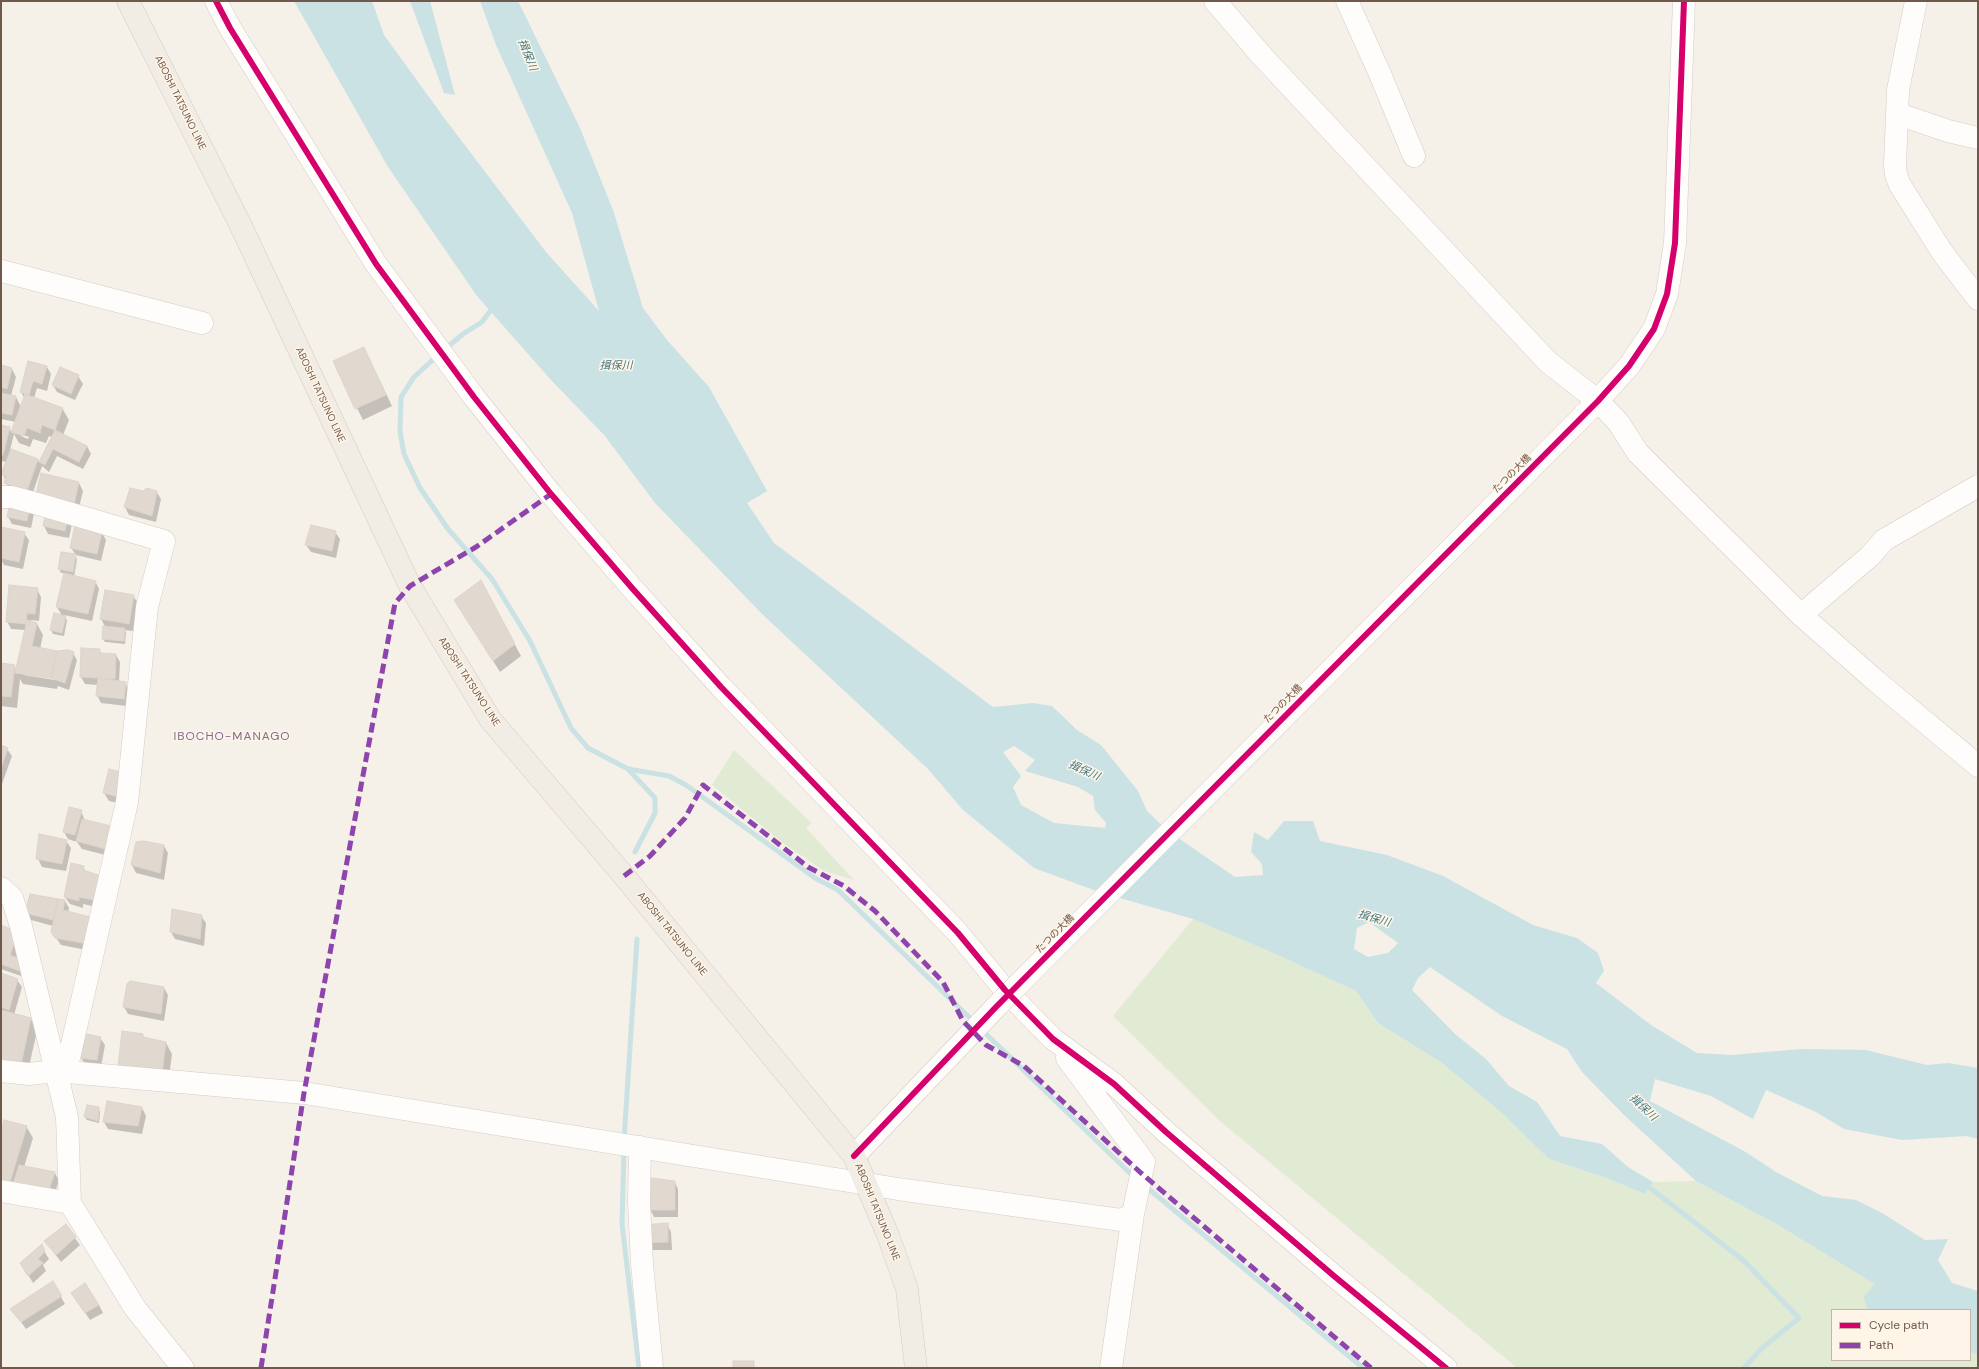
<!DOCTYPE html>
<html>
<head>
<meta charset="utf-8">
<style>
	body { margin:0 }
	#map { position:relative; width:1979px; height:1369px; overflow:hidden; background:#f5f0e8; font-family:"DM Sans",sans-serif }
	canvas { display:block }
	.frame { position:absolute; inset:0; border:2px solid #70584a; pointer-events:none }
	.legend { position:absolute; left:1831px; top:1309px; width:140px; height:52px; box-sizing:border-box; background:#fef5e8; border:1px solid #c5b6a9; margin:0; padding:5px 7px; list-style:none; font-size:12px; color:#70584a }
	.legend li { display:flex; align-items:center; gap:8px; height:20px }
	.legend b { width:20px; border:1px solid #c5b6a9 }
</style>
</head>
<body>
<div id="map">
<canvas width="1979" height="1369"></canvas>
<div class="frame"></div>
<ul class="legend">
<li><b style="height:5px;background:#d6006c"></b>Cycle path</li>
<li><b style="height:5px;background:#8e44ad"></b>Path</li>
</ul>
</div>
<script>
const context = document.querySelector('canvas').getContext('2d');
context.lineJoin = 'round';
function fillPath(path, color) {
  context.fillStyle = color;
  context.fill(path, 'evenodd');
}
function poly(rows) {
  const path = new Path2D();
  for (const r of rows) {
    path.moveTo(r[0], r[1]);
    for (let i = 2; i < r.length; i += 2) path.lineTo(r[i], r[i + 1]);
  }
  return path;
}
function stroke(path, color, width, dash) {
  context.strokeStyle = color;
  context.lineWidth = width;
  context.lineCap = dash ? 'butt' : 'round';
  context.setLineDash(dash || []);
  context.stroke(path);
}
function drawText(font, color, halo, rows, align = 'center') {
  context.font = font + ' "DM Sans","Noto Sans JP",sans-serif';
  context.lineWidth = 3;
  context.setLineDash([]);
  context.textBaseline = 'middle';
  context.strokeStyle = halo;
  context.fillStyle = color;
  for (const [text, x, y, turn = 0] of rows) {
    context.save();
    context.translate(x, y);
    context.rotate((+turn || 0) * Math.PI / 180);
    context.textAlign = isNaN(turn) ? turn : align;
    if (halo) context.strokeText(text, 0, 0);
    context.fillText(text, 0, 0);
    context.restore();
  }
}
const green = poly([
	[734,750,812,823,806,828,854,880,824,871,783,843,712,785],
	[1193,919,1271,952,1356,991,1378,1023,1442,1063,1502,1113,1549,1159,1606,1178,1645,1194,1653,1182,1696,1181,1778,1225,1876,1284,1863,1297,1868,1310,1832,1310,1832,1360,1970,1360,1970,1352,1978,1355,1978,1368,1517,1368,1220,1121,1113,1016]
]);
const water = poly([
	[294,1,372,1,384,35,445,119,546,252,599,311,572,213,496,45,480,1,518,1,580,128,613,210,643,308,667,340,709,387,767,491,747,503,774,543,993,707,1033,703,1052,706,1077,730,1101,745,1138,791,1147,811,1168,831,1235,877,1263,875,1262,864,1251,852,1254,832,1268,840,1284,821,1313,821,1320,841,1387,855,1443,876,1533,925,1577,938,1598,953,1604,971,1596,983,1651,1025,1697,1053,1731,1055,1802,1049,1866,1050,1927,1065,1948,1063,1978,1068,1978,1139,1967,1136,1902,1140,1844,1129,1816,1112,1766,1090,1753,1119,1711,1096,1655,1079,1650,1101,1744,1151,1776,1172,1822,1196,1856,1200,1882,1213,1925,1240,1948,1239,1938,1260,1952,1283,1978,1291,1978,1355,1970,1352,1970,1310,1868,1310,1863,1297,1875,1284,1778,1225,1696,1181,1625,1116,1582,1072,1567,1049,1502,1016,1430,967,1418,978,1412,990,1455,1034,1486,1059,1509,1086,1537,1102,1560,1136,1602,1144,1628,1167,1653,1182,1645,1194,1606,1178,1549,1159,1502,1113,1442,1063,1378,1023,1356,991,1271,952,1193,919,1099,892,1034,868,963,810,928,769,762,614,655,503,605,436,551,380,477,296,388,167],
	[1014,746,1035,760,1025,771,1078,787,1093,796,1095,810,1106,823,1105,828,1054,823,1021,805,1013,787,1021,776,1003,752],
	[1369,922,1398,943,1388,953,1368,957,1354,949,1357,928],
	[410,1,430,1,455,95,444,93]
]);
const shadow = poly([
	[364,348,392,406,363,420,334,362],
	[1,366,12,369,16,377,11,396,16,397,20,405,20,412,25,399,21,392,47,367,51,374,47,391,37,388,34,398,62,408,69,420,63,435,87,446,91,454,83,469,57,456,49,472,42,466,31,498,9,490,3,474,7,462,1,461,1,426,9,428,12,433,16,422,1,419],
	[14,434,19,443,30,447,33,439,46,443,49,436,52,437,39,463,38,459,10,450],
	[21,434,29,437,28,439,21,436],
	[78,376,83,384,75,400,57,392,53,385],
	[42,474,79,483,83,491,77,516],
	[156,491,161,499,156,522,129,515,125,507,143,492],
	[11,503,34,514,31,528,12,524,8,517],
	[47,513,72,524,69,538,48,534,44,526],
	[1,528,24,533,29,540,23,569,4,565,1,559],
	[335,532,340,539,336,558,311,552,306,545],
	[102,533,106,540,101,561,76,555,71,548],
	[75,555,77,559,74,577,95,581,99,589,92,621,64,615,67,620,64,636,53,634,51,630,62,616,57,607,65,573,61,573,59,569],
	[37,589,41,597,39,621,31,620,31,622,37,624,43,635,40,649,57,652,73,653,77,660,69,690,58,686,57,689,23,684,20,679,17,708,1,706,1,664,14,666,17,671,25,630,11,629,7,621],
	[24,673,56,678,55,680,24,675],
	[487,593,521,656,500,672,462,612],
	[133,596,138,603,133,631,124,630,126,632,125,644,105,642,103,639,106,628,101,619],
	[99,650,102,654,116,655,120,662,119,682,125,683,129,690,127,706,101,703,97,695,98,685,85,684,81,677],
	[1,746,7,749,12,756,2,784],
	[110,770,123,804,109,801,104,793],
	[81,811,85,821,113,857,82,849,77,842,68,839,64,832],
	[66,841,71,848,66,871,42,867,38,859],
	[164,846,168,853,164,880,136,873,132,865],
	[83,867,86,872,102,908,83,904,83,908,70,904,65,897],
	[30,895,65,901,69,908,68,913,92,951,61,945,52,932,53,926,31,920,26,913],
	[201,916,206,923,204,946,175,939,171,932],
	[1,926,22,941,16,959,24,977,1,969],
	[1,974,17,980,22,987,14,1015,31,1019,37,1031,26,1080,1,1077],
	[164,988,168,995,164,1021,128,1014,124,1007],
	[142,1035,145,1039,166,1043,172,1054,168,1084,126,1079],
	[100,1038,105,1045,101,1067,86,1065,81,1058],
	[108,1102,142,1108,146,1116,142,1134,108,1129,104,1122],
	[98,1108,100,1112,99,1123,87,1120,85,1117],
	[26,1126,33,1138,24,1167,55,1173,59,1181,52,1200,1,1187,1,1135],
	[674,1181,678,1189,678,1217,654,1217,650,1209],
	[667,1224,671,1232,672,1250,649,1250,645,1243],
	[66,1226,80,1245,61,1262,46,1242],
	[41,1246,49,1259,43,1265,46,1271,33,1283,21,1263],
	[53,1283,65,1304,26,1329,12,1309],
	[77,1301,99,1305,103,1313,90,1320]
]);
const stream = poly([
	[445,349,463,334,482,322,494,306],
	[437,356,414,377,401,397,400,431,404,454,420,488,448,529,492,579,530,641,571,728,588,748,628,769,655,798,655,813,635,852],
	[628,769,669,776,686,785,815,878,838,890,974,1022],
	[981,1029,1135,1178],
	[624,1140,637,939],
	[624,1150,622,1224,639,1368],
	[1645,1184,1743,1260,1799,1318,1762,1348,1744,1368],
	[1144,1185,1363,1368]
]);
const building = poly([
	[364,347,386,395,355,409,333,361,364,347],
	[28,361,47,366,42,384,33,381,29,395,20,392,28,361],
	[1,365,12,368,7,389,1,387,1,365],
	[60,367,79,375,71,394,52,385,60,367],
	[1,393,16,396,12,415,1,413,1,393],
	[25,394,63,408,55,430,42,425,40,433,27,428,24,436,11,432,25,394],
	[1,425,10,427,3,455,1,455,1,425],
	[55,430,87,446,79,462,53,449,45,465,39,462,55,430],
	[11,449,38,459,27,491,4,483,6,476,1,474,11,449],
	[41,473,79,482,73,509,35,499,41,473],
	[130,488,143,491,147,488,157,491,152,516,124,507,130,488],
	[10,502,30,506,27,521,7,517,10,502],
	[46,512,68,516,65,531,43,526,46,512],
	[75,525,102,532,97,554,70,548,75,525],
	[311,525,336,531,332,551,305,545,311,525],
	[1,527,25,532,19,562,1,558,1,527],
	[61,552,76,554,73,572,58,569,61,552],
	[64,573,96,581,88,614,56,607,64,573],
	[481,580,515,644,493,661,454,600,481,580],
	[9,585,38,588,35,614,27,613,26,624,6,622,9,585],
	[105,590,134,595,129,624,100,619,105,590],
	[54,613,66,616,62,633,50,630,54,613],
	[27,620,37,623,32,646,57,651,51,678,15,673,27,620],
	[103,626,125,628,124,641,102,639,103,626],
	[81,648,100,649,100,653,116,654,115,679,80,677,81,648],
	[68,650,74,652,65,683,51,678,57,651,68,650],
	[1,663,15,665,11,697,1,696,1,663],
	[98,678,126,682,124,699,96,696,98,678],
	[1,745,8,748,1,768,1,745],
	[109,769,124,773,119,797,103,793,109,769],
	[69,807,82,810,75,835,63,832,69,807],
	[82,819,115,827,109,850,76,841,82,819],
	[39,834,67,840,62,864,36,859,39,834],
	[144,841,164,845,160,873,131,865,136,842,144,841],
	[71,863,84,866,83,870,104,877,98,901,79,897,79,901,64,897,71,863],
	[30,894,58,899,53,920,25,913,30,894],
	[58,899,65,900,63,910,94,918,88,944,55,938,51,932,58,899],
	[172,909,202,915,200,939,170,932,172,909],
	[1,925,18,932,10,955,22,960,20,971,1,964,1,925],
	[1,973,18,979,9,1010,1,1007,1,973],
	[130,981,164,987,161,1014,123,1007,127,984,130,981],
	[1,1010,31,1018,20,1069,1,1067,1,1010],
	[122,1031,143,1034,143,1037,166,1042,162,1073,118,1067,122,1031],
	[86,1034,101,1037,97,1060,80,1058,86,1034],
	[107,1101,142,1107,138,1126,103,1122,107,1101],
	[87,1105,99,1107,98,1121,84,1117,87,1105],
	[4,1120,27,1126,10,1182,1,1179,1,1132,4,1120],
	[19,1165,55,1172,48,1193,13,1184,19,1165],
	[651,1178,675,1181,675,1210,649,1210,651,1178],
	[668,1223,668,1242,644,1243,642,1225,668,1223],
	[66,1224,76,1237,56,1255,44,1241,66,1224],
	[42,1244,45,1251,38,1259,43,1263,28,1276,20,1263,42,1244],
	[53,1281,62,1296,21,1322,10,1309,53,1281],
	[85,1283,99,1305,85,1313,71,1293,85,1283],
	[733,1361,754,1361,754,1368,733,1368,733,1361]
]);
const minor = poly([
	[216,1,230,28,376,264,474,397,551,494,632,588,721,687,958,933,1005,990,1053,1039,1114,1084,1166,1132,1334,1276,1446,1368],
	[1215,1,1262,56,1548,362,1598,401,1618,422,1638,453,1801,615,1876,681,1978,766],
	[1347,1,1380,74,1414,156],
	[1916,1,1898,90,1895,165,1896,175,1900,185,1942,252,1978,299],
	[1898,114,1948,131,1978,138],
	[1,271,202,323],
	[1588,411,1629,366,1654,329,1667,294,1675,243,1684,1],
	[1,497,12,497,38,504,164,541,147,607,127,802,69,1058,56,1071],
	[1801,615,1870,556,1884,540,1978,486],
	[1,888,12,898,21,926,67,1117,70,1203,135,1308,183,1368],
	[1067,1058,1144,1162,1133,1214,1111,1368],
	[1,1071,29,1074,56,1071,304,1093,898,1189,1121,1220,1133,1214],
	[640,1147,639,1202,642,1264,652,1368],
	[854,1156,996,1007],
	[1,1191,70,1203]
]);
const major = poly([
	[128,1,241,226,410,586,490,719,624,876,854,1156,888,1235,907,1289,916,1368]
]);
const minorBridge = poly([
	[996,1007,1584,415]
]);
const quiet = poly([
	[624,876,650,856,685,818,703,785,808,867,844,886,875,911,943,982,963,1021,986,1045,1024,1066,1141,1173,1371,1368],
	[261,1368,304,1093,395,603,410,586,476,547,551,494]
]);
const cycleway = poly([
	[216,1,230,28,376,264,474,397,551,494,632,588,721,687,958,933,1005,990,1053,1039,1114,1084,1166,1132,1334,1276,1446,1368],
	[854,1156,996,1007,1598,401,1629,366,1654,329,1667,294,1675,243,1684,1]
]);
const streetNames = [
	["ABOSHI TATSUNO LINE",180,103,64],
	["ABOSHI TATSUNO LINE",320,395,65],
	["たつの大橋",1512,474,-45],
	["ABOSHI TATSUNO LINE",469,682,57],
	["たつの大橋",1283,704,-45],
	["ABOSHI TATSUNO LINE",672,934,51],
	["たつの大橋",1055,934,-45],
	["ABOSHI TATSUNO LINE",877,1212,68]
];
const waterNames = [
	["揖保川",527,55,68],
	["揖保川",616,366],
	["揖保川",1084,771,24],
	["揖保川",1374,919,16],
	["揖保川",1643,1108,43]
];
const quarterNames = [
	["IBOCHO-MANAGO",232,737]
];
fillPath(green, '#e1ebd3');
fillPath(water, '#cae2e4');
fillPath(shadow, '#0003');
stroke(stream, '#cae2e4', 5);
fillPath(building, '#e1d8d0');
stroke(building, '#ddd3ca', 1);
stroke(minor, '#d3ccc5', 23);
stroke(major, '#d3cbc5', 23);
stroke(minor, '#fefdfc', 22);
stroke(major, '#f1ece4', 22);
stroke(minorBridge, '#d3ccc5', 23, []);
stroke(minorBridge, '#fefdfc', 22);
stroke(quiet, '#8e44ad', 5, [10, 5]);
stroke(cycleway, '#d6006c', 6);
drawText('10px', '#70584a', '#fef5e8', streetNames);
drawText('italic 11px', '#457983', '#fef5e8', waterNames);
context.letterSpacing = '1px';
drawText('12px', '#846694', '#fef5e8', quarterNames);
context.letterSpacing = '0px';
</script>
</body>
</html>
